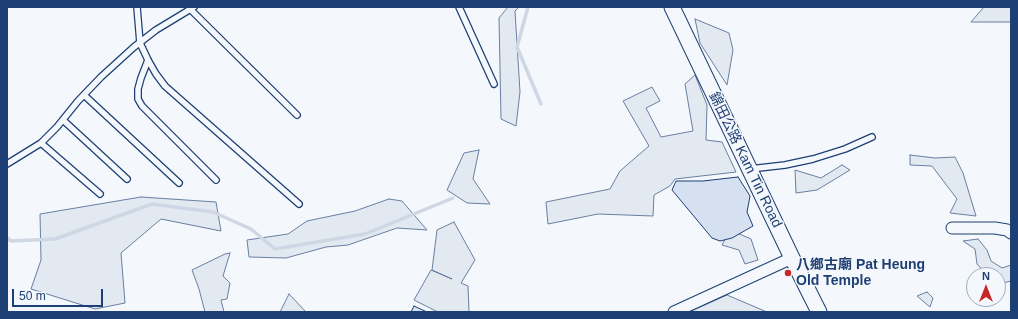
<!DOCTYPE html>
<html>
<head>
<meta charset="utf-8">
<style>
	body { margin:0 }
	#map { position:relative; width:1018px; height:319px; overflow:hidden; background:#f4f7fb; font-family:Helvetica,sans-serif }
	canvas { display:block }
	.frame { position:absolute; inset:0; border:8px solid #1d3f73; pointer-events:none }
	.north { position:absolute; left:966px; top:267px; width:40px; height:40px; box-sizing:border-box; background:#f4f7fb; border:1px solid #9eadc5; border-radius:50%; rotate:0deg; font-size:11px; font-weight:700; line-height:16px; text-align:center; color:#1d3f73 }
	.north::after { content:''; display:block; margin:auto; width:14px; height:18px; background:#c62828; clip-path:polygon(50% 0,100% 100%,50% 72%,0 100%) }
	.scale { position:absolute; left:12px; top:289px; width:91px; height:18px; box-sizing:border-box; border:2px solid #1d3f73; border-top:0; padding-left:5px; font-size:12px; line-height:14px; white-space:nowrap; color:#1d3f73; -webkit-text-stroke:3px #f4f7fb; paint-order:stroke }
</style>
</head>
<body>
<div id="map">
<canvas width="1018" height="319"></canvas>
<div class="frame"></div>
<div class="north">N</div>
<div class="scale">50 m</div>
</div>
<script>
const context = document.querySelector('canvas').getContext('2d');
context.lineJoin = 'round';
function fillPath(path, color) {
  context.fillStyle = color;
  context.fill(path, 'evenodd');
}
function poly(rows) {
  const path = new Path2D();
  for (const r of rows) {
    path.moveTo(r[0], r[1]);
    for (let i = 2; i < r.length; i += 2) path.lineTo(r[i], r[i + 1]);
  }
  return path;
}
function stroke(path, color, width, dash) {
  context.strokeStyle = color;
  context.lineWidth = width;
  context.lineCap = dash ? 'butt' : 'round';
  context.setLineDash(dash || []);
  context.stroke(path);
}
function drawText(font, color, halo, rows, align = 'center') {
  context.font = font + ' Helvetica,"Noto Sans TC",sans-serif';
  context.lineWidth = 3;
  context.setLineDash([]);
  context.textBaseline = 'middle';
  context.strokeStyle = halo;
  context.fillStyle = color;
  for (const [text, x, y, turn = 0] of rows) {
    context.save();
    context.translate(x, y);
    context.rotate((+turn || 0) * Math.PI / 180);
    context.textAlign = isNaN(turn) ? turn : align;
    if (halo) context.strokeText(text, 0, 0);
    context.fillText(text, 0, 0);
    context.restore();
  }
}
const green = poly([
	[508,7,519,7,515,11,520,92,516,126,501,119,499,18,508,7],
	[984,7,1011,7,1011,22,971,22,984,7],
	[695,19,729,33,733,50,727,85,700,43,695,19],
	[695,75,707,105,706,140,722,142,736,172,675,179,670,186,654,195,653,216,598,214,548,224,546,202,610,189,620,171,649,146,623,101,652,87,660,101,646,108,661,137,693,131,685,84,695,75],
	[479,150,473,179,490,204,467,203,447,190,464,153,479,150],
	[910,155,935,158,955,157,963,173,976,216,950,213,957,199,932,166,910,165,910,155],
	[842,165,850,170,817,190,796,193,795,170,821,178,842,165],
	[141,197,216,202,221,231,161,219,121,253,125,303,95,309,31,289,41,260,40,214,141,197],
	[389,199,402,201,427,230,397,228,348,245,326,247,286,258,249,257,247,240,288,234,307,221,355,211,389,199],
	[454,222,475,260,461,283,468,286,469,312,438,312,414,300,431,270,452,279,432,270,437,230,454,222],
	[730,230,751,239,758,260,745,264,739,250,722,245,730,230],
	[978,239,987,250,991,261,1002,268,1011,265,1011,281,999,284,998,283,998,275,987,275,977,264,975,249,963,241,978,239],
	[230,253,223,276,230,283,227,299,221,300,224,312,205,312,199,289,192,270,225,254,230,253],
	[927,292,933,298,930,307,917,296,927,292],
	[289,294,306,312,280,312,289,294],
	[727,295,767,312,689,312,727,295]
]);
const stream = poly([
	[528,7,517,47,541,104],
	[7,238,11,241,55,239,152,204,213,212,251,229,275,249,365,234,453,198]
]);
const building = poly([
	[738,177,750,196,747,212,753,226,732,238,720,241,712,238,672,190,676,181,703,181,738,177],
	[414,306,427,312,411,312,414,306]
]);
const service = poly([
	[137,7,140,43,148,60,156,74,165,86,299,204],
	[189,7,190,9,297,115],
	[459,7,494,84],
	[148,60,141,78,138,89,138,99,142,106,216,180],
	[84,95,179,183],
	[63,120,127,179],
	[41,143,100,194],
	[7,164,41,143,57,127,78,101,101,77,134,47,156,30,194,7],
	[750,169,785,165,813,159,845,149,872,137]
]);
const minor = poly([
	[952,228,995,228,1007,230,1011,233],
	[674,312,792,258]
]);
const secondary = poly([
	[672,7,792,258,819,312]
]);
const markers = [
	[788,273,4,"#c62828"]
];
const streetNames = [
	["錦田公路 Kam Tin Road",745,160,64]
];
const poiNames = [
	["八鄉古廟 Pat Heung",796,265],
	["Old Temple",796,281]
];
fillPath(green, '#e3e9f0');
stroke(green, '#687fa3', 1);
stroke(stream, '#cfd7e4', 3.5);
fillPath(building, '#d5e0f0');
stroke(building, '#1d3f73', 1);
stroke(service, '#1d3f73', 8);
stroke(minor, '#1d3f73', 13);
stroke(secondary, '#1d3f73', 17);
stroke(service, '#f4f7fb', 5.5);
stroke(minor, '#f4f7fb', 11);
stroke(secondary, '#f4f7fb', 15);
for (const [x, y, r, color] of markers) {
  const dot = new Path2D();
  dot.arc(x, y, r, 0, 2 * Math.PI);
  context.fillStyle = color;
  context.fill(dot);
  stroke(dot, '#f4f7fb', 1.5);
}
drawText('14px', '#1d3f73', '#f4f7fb', streetNames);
drawText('bold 14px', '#1d3f73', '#f4f7fb', poiNames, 'left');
</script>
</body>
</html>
